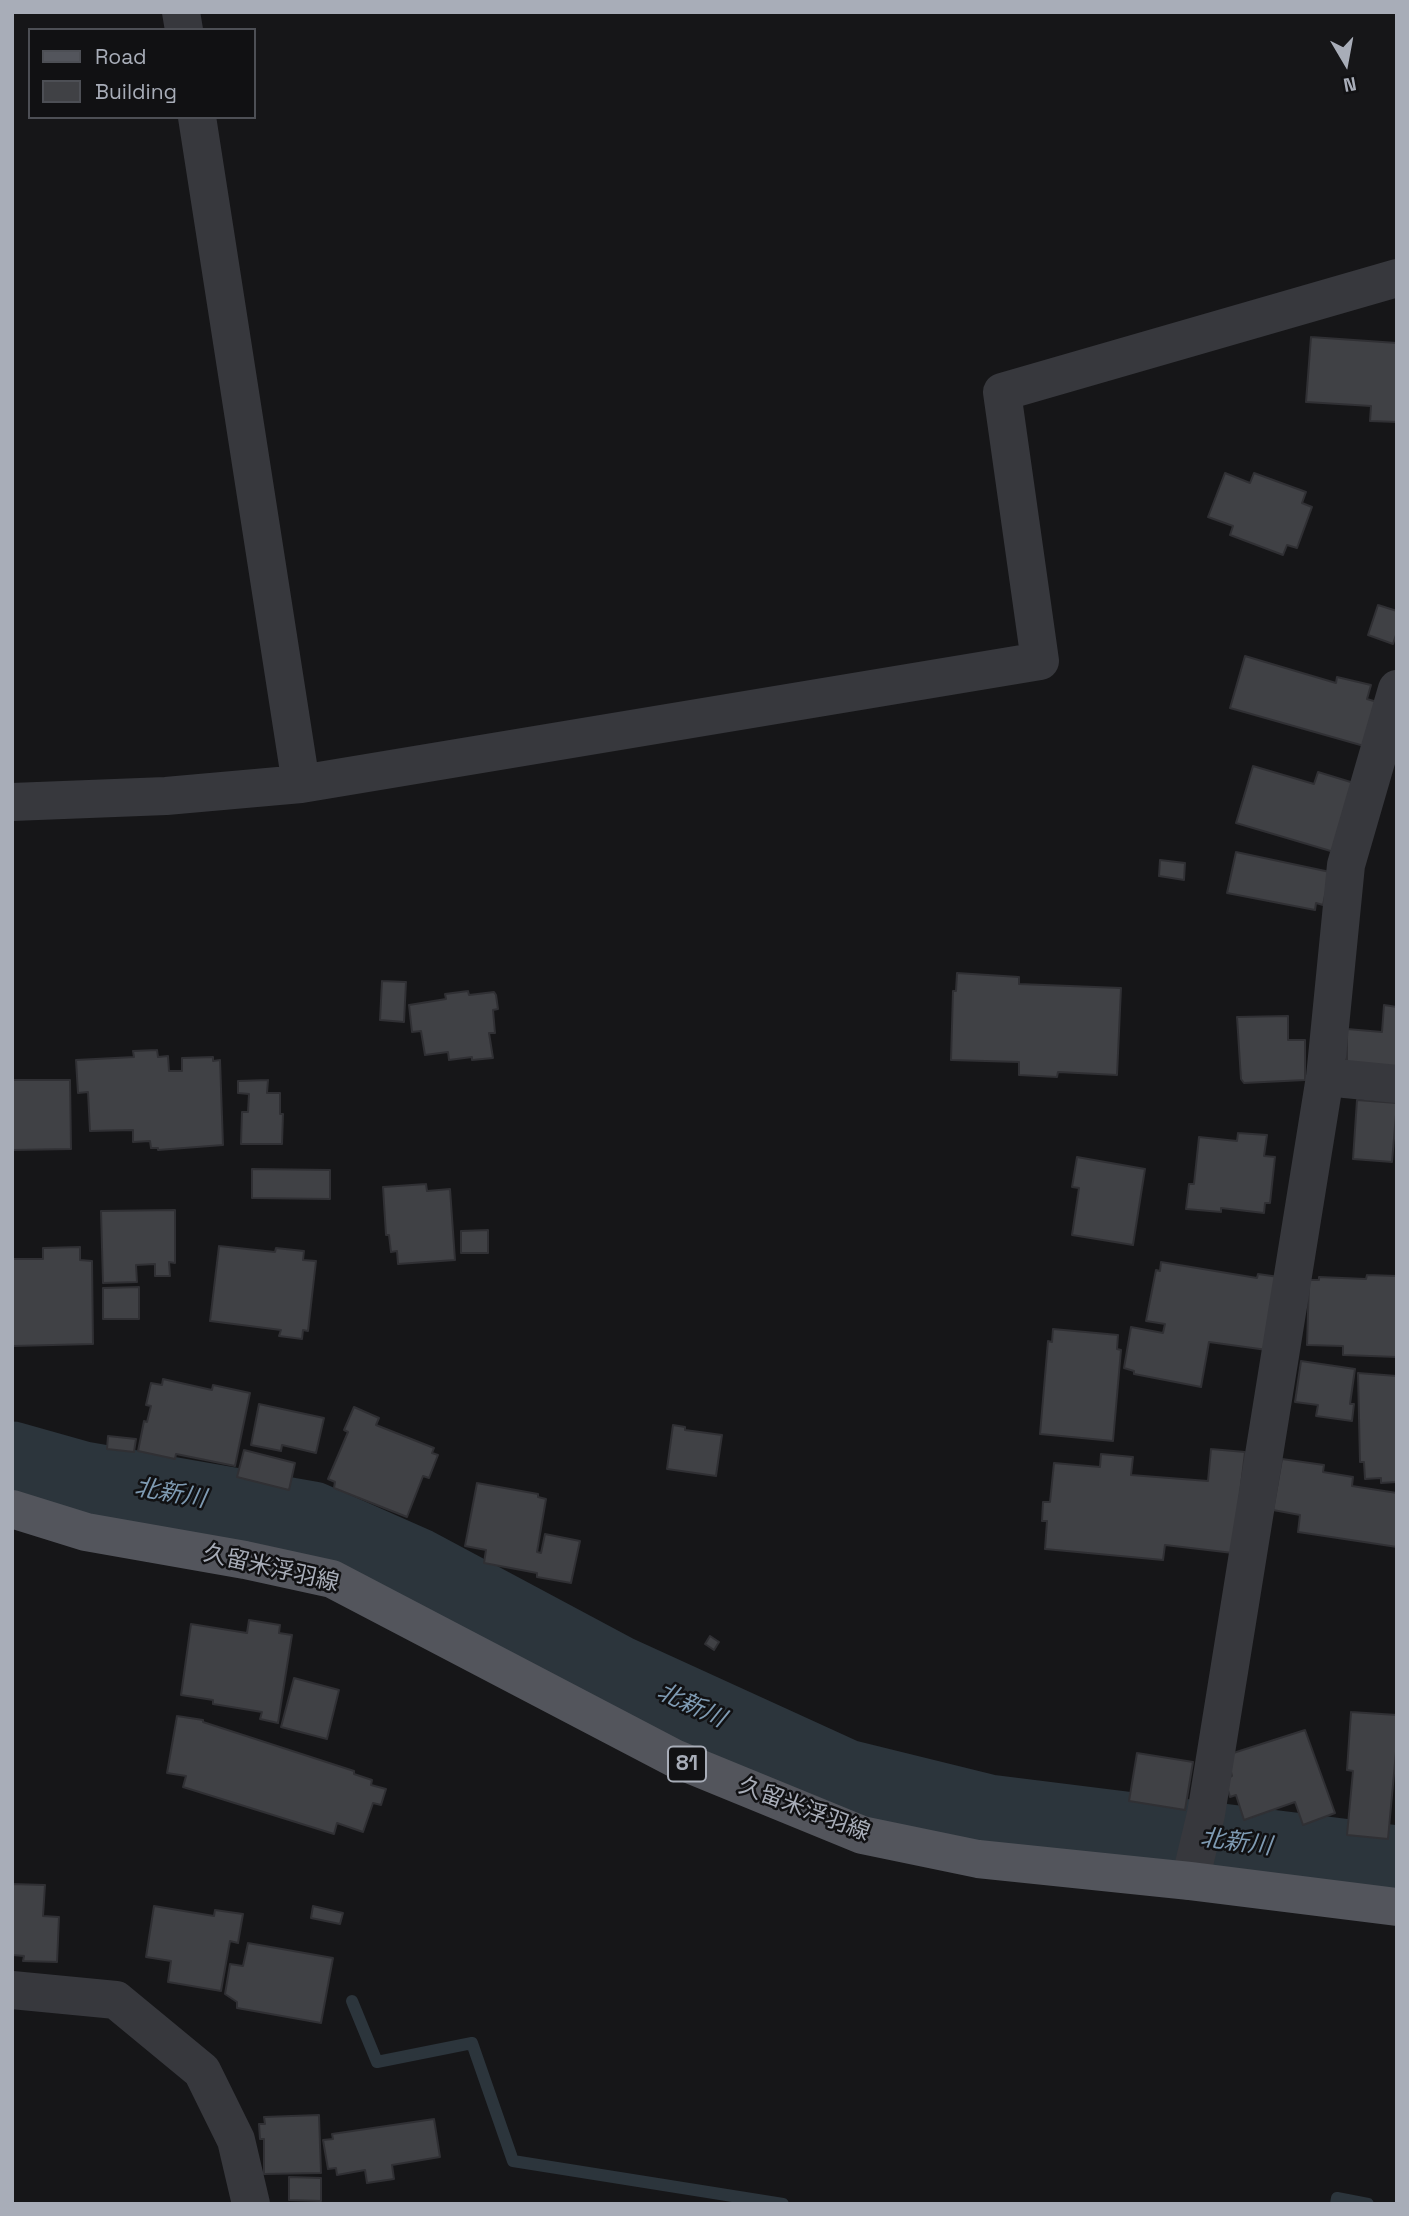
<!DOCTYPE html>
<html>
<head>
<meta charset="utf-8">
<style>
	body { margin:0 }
	#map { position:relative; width:1409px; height:2216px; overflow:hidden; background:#161618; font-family:"Space Grotesk",sans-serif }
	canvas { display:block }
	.frame { position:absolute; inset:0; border:14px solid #a8adb8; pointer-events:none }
	.legend { position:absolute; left:28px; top:28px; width:228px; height:91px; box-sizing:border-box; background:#111113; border:2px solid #4d4f55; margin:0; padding:9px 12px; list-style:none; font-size:21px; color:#a8adb8 }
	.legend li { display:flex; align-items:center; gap:14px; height:35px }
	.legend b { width:35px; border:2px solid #4d4f55 }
	.north { position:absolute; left:1311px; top:28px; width:70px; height:70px; -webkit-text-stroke:5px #111113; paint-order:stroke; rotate:170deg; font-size:19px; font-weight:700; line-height:28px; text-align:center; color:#a8adb8 }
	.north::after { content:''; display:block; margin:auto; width:24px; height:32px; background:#a8adb8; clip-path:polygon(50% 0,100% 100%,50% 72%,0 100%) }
</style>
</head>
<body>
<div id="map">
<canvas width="1409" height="2216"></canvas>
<div class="frame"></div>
<ul class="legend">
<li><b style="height:9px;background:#53555c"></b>Road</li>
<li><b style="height:19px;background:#404145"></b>Building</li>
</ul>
<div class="north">N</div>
</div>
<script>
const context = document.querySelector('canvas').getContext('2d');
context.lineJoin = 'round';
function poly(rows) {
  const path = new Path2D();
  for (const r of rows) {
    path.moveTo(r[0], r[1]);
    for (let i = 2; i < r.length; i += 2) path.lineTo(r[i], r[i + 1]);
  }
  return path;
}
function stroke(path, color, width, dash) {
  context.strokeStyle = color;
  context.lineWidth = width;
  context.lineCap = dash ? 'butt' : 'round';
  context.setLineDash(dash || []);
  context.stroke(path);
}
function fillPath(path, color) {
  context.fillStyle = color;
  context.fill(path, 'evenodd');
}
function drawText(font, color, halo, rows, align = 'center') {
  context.font = font + ' "Space Grotesk","Noto Sans JP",sans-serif';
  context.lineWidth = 5;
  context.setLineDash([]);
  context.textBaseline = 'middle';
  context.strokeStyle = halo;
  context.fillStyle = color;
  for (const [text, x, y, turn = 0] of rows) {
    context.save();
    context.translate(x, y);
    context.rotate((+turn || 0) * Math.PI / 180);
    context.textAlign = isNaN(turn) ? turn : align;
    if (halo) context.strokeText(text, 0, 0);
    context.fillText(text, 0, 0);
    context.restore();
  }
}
const stream = poly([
	[352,2001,377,2062,472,2043,513,2161,783,2204],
	[1336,2204,1337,2198,1368,2204]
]);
const river = poly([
	[12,1459,83,1479,312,1519,416,1565,616,1672,846,1777,988,1812,1397,1863]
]);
const building = poly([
	[1311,337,1397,343,1397,422,1370,421,1371,406,1306,402,1311,337],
	[1225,473,1250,483,1254,473,1306,492,1302,503,1312,507,1297,548,1287,545,1283,555,1230,535,1233,526,1208,517,1225,473],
	[1378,605,1397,611,1397,632,1393,644,1368,635,1378,605],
	[1245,656,1336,683,1337,677,1371,685,1367,699,1377,702,1364,746,1230,708,1245,656],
	[1253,766,1314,784,1318,772,1354,783,1334,852,1236,823,1253,766],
	[1236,852,1330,872,1323,905,1316,903,1315,910,1227,893,1236,852],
	[1160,860,1185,863,1184,880,1159,876,1160,860],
	[957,973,1019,977,1019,984,1121,988,1117,1075,1058,1072,1057,1077,1019,1075,1019,1062,951,1060,953,991,956,991,957,973],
	[382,981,406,982,404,1022,380,1020,382,981],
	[468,991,469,995,494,992,496,995,498,1009,493,1010,495,1033,489,1033,493,1058,472,1060,472,1057,449,1060,448,1052,425,1055,421,1031,412,1032,409,1005,446,999,445,994,468,991],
	[1384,1005,1397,1007,1397,1073,1347,1068,1347,1029,1382,1032,1384,1005],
	[1288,1016,1288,1040,1305,1040,1305,1080,1244,1083,1241,1079,1237,1017,1288,1016],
	[157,1050,158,1057,168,1056,169,1071,182,1071,182,1058,213,1057,213,1061,220,1060,223,1145,158,1150,158,1148,151,1148,150,1141,133,1142,133,1130,90,1131,88,1092,78,1093,76,1060,134,1057,133,1051,157,1050],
	[12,1080,70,1080,71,1149,12,1150,12,1080],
	[268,1080,267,1093,280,1093,280,1114,283,1114,282,1144,241,1144,242,1112,248,1112,249,1094,238,1093,238,1081,268,1080],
	[1357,1100,1397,1103,1392,1162,1353,1159,1357,1100],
	[1238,1133,1267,1135,1264,1156,1275,1157,1270,1203,1265,1203,1264,1213,1221,1208,1221,1212,1186,1209,1189,1184,1194,1184,1199,1137,1237,1141,1238,1133],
	[1077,1157,1145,1169,1133,1245,1072,1235,1079,1188,1072,1187,1077,1157],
	[252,1169,330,1170,330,1199,252,1198,252,1169],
	[426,1184,427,1191,450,1189,455,1260,398,1264,397,1251,391,1252,389,1235,386,1235,383,1187,426,1184],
	[175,1210,175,1263,169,1262,170,1276,155,1276,155,1264,136,1265,137,1282,103,1283,101,1211,175,1210],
	[488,1230,488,1253,461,1253,461,1231,488,1230],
	[219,1246,275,1252,276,1248,304,1251,303,1260,316,1261,308,1331,303,1330,302,1339,279,1336,281,1330,210,1321,219,1246],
	[80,1247,80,1260,92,1261,93,1344,13,1346,12,1259,43,1259,43,1248,80,1247],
	[1161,1262,1257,1278,1258,1274,1279,1277,1267,1350,1209,1342,1201,1387,1134,1374,1134,1371,1124,1368,1131,1327,1163,1333,1165,1324,1146,1321,1156,1270,1160,1271,1161,1262],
	[1367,1275,1397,1276,1397,1357,1343,1355,1343,1346,1307,1345,1309,1280,1319,1280,1319,1277,1366,1279,1367,1275],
	[139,1287,139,1319,103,1319,103,1288,139,1287],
	[1053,1329,1118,1335,1117,1349,1121,1350,1113,1441,1040,1434,1048,1341,1052,1342,1053,1329],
	[1301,1361,1355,1369,1350,1404,1354,1404,1352,1421,1316,1416,1318,1405,1295,1402,1301,1361],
	[1358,1373,1397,1376,1397,1482,1381,1483,1381,1478,1365,1479,1364,1462,1360,1462,1358,1373],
	[163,1379,212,1390,213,1385,250,1393,235,1466,176,1454,175,1459,138,1451,144,1421,147,1422,151,1406,146,1405,151,1383,162,1385,163,1379],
	[259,1404,324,1418,316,1453,282,1445,281,1451,251,1445,259,1404],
	[354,1407,379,1418,376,1425,434,1448,432,1453,438,1455,429,1478,423,1476,407,1517,334,1488,335,1482,328,1479,348,1432,344,1430,354,1407],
	[673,1425,685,1427,685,1430,722,1435,716,1476,667,1469,673,1425],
	[108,1436,136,1439,134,1452,107,1449,108,1436],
	[1211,1449,1245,1452,1233,1553,1165,1545,1163,1560,1045,1549,1047,1521,1042,1521,1043,1502,1050,1502,1054,1463,1100,1467,1101,1454,1133,1457,1131,1475,1208,1481,1211,1449],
	[244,1450,295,1463,289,1490,237,1477,244,1450],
	[1282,1459,1324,1465,1323,1472,1353,1477,1352,1486,1397,1493,1397,1547,1298,1532,1300,1515,1273,1510,1282,1459],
	[477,1483,538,1494,538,1497,546,1499,537,1552,541,1553,545,1534,580,1541,571,1583,537,1577,537,1573,484,1563,486,1550,465,1546,477,1483],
	[249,1620,280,1625,279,1633,292,1635,278,1723,260,1719,262,1712,213,1704,213,1700,181,1695,191,1624,247,1633,249,1620],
	[710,1636,719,1642,714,1650,705,1644,710,1636],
	[294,1678,339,1690,327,1739,281,1727,294,1678],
	[1351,1712,1397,1715,1397,1741,1388,1839,1347,1835,1353,1771,1347,1770,1351,1712],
	[177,1716,203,1720,203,1722,354,1771,354,1774,372,1780,371,1785,386,1789,381,1805,373,1803,363,1832,337,1823,334,1834,183,1787,186,1776,167,1773,177,1716],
	[1305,1730,1335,1813,1303,1825,1295,1802,1244,1820,1236,1795,1230,1797,1225,1780,1232,1776,1227,1755,1305,1730],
	[1137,1753,1193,1762,1185,1810,1129,1801,1137,1753],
	[12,1884,45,1885,43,1916,59,1917,57,1962,23,1961,24,1956,12,1955,12,1884],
	[154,1906,214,1916,215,1910,243,1914,238,1943,230,1941,221,1991,168,1982,171,1961,146,1957,154,1906],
	[313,1906,343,1913,340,1924,311,1918,313,1906],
	[248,1943,333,1958,321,2023,237,2008,237,2002,225,1994,230,1964,243,1966,248,1943],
	[319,2115,321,2173,264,2174,264,2139,260,2139,259,2124,265,2124,264,2117,319,2115],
	[434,2119,440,2157,392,2165,394,2179,367,2183,365,2170,337,2175,336,2168,328,2169,323,2140,333,2139,332,2134,434,2119],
	[289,2177,321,2178,321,2201,289,2200,289,2177]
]);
const minor = poly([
	[181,12,184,30],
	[197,117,301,784],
	[1397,689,1346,865,1325,1077,1397,1084],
	[12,802,166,796,301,784,1040,661,1002,392,1397,278],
	[1190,1881,1206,1814,1325,1077],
	[12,1990,116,2000,202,2071,236,2140,251,2204]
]);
const major = poly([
	[12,1509,86,1532,245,1560,332,1579,674,1758,862,1835,978,1859,1190,1881,1397,1907]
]);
const shields = [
	[687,1764,38]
];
const shieldNames = [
	["81",687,1764]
];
const streetNames = [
	["久留米浮羽線",271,1569,13],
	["久留米浮羽線",804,1810,21]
];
const waterNames = [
	["北新川",170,1494,10],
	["北新川",691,1706,25],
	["北新川",1236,1843,7]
];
stroke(stream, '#2c353c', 12);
stroke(river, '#2c353c', 75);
fillPath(building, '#404145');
stroke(building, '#303034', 2);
stroke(minor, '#37383d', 38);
stroke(major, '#53555c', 38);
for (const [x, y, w] of shields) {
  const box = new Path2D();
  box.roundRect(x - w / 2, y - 17.5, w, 35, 5);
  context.fillStyle = '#111113';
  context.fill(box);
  stroke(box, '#a8adb8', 2);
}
drawText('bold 21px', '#a8adb8', null, shieldNames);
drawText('23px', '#a8adb8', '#111113', streetNames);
drawText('italic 24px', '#7f9bb3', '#111113', waterNames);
</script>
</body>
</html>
